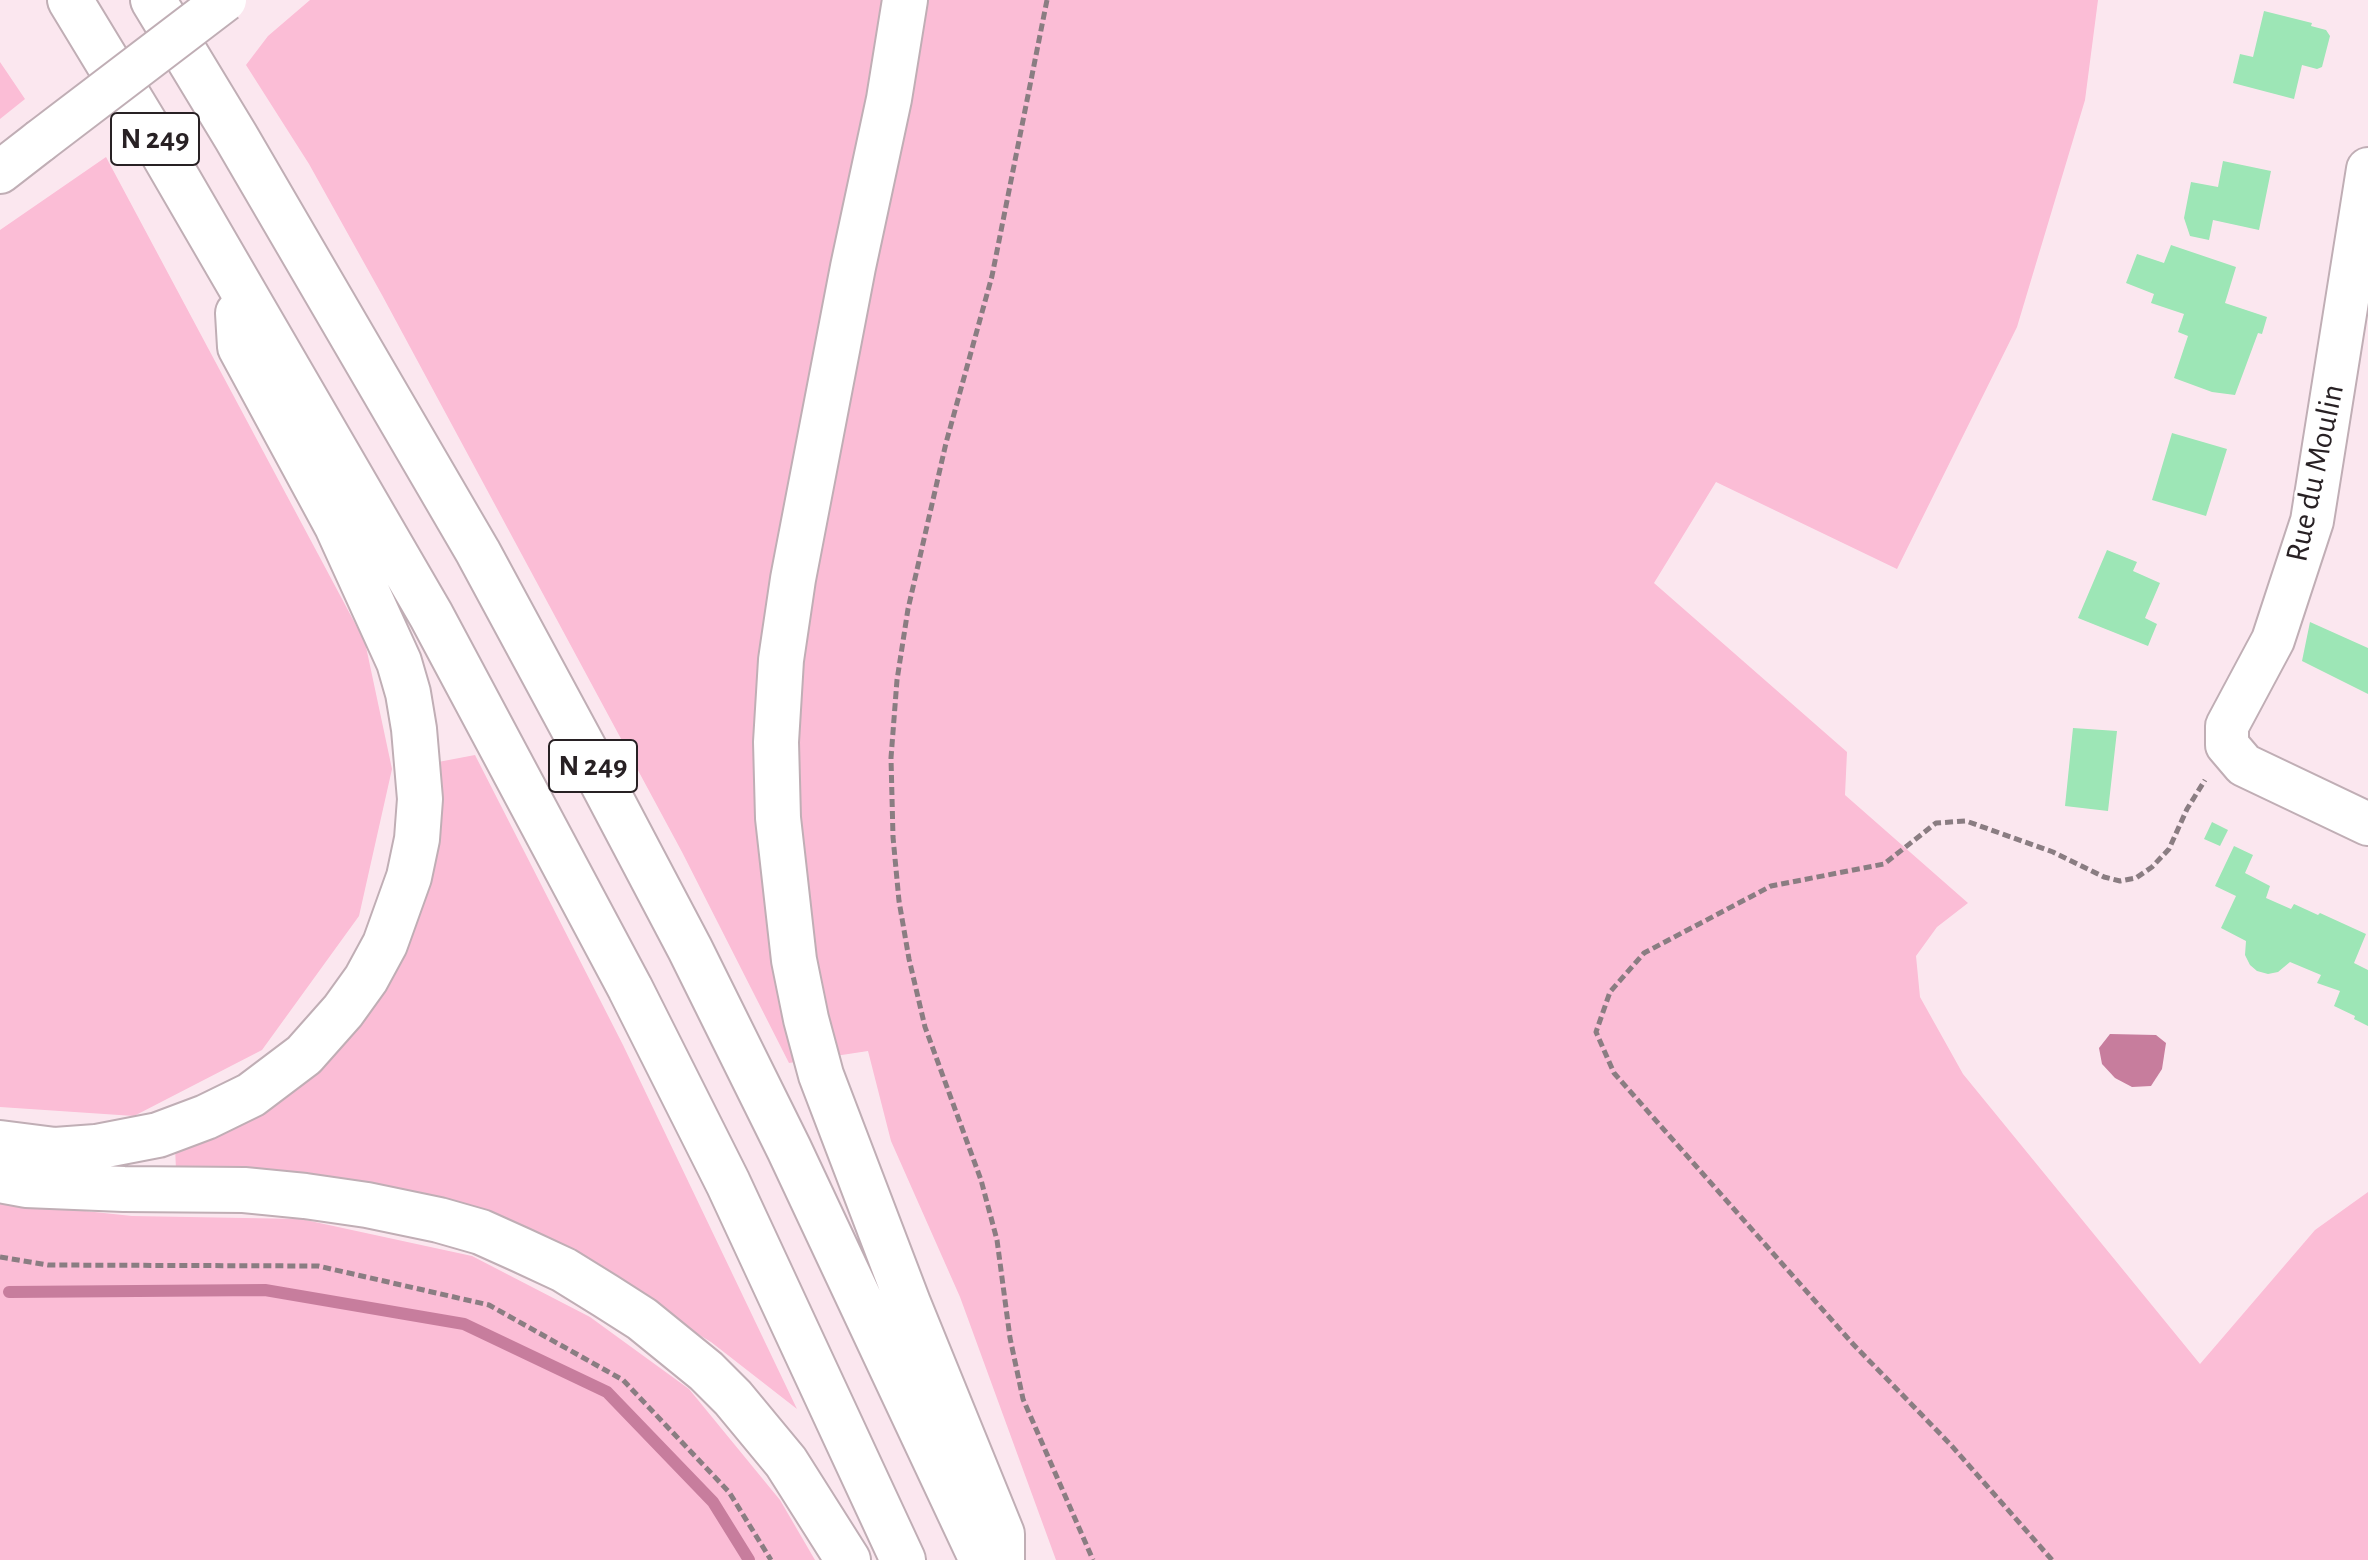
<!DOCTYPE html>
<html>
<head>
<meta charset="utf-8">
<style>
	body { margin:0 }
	canvas { display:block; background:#fbe7ef }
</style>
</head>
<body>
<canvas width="2368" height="1560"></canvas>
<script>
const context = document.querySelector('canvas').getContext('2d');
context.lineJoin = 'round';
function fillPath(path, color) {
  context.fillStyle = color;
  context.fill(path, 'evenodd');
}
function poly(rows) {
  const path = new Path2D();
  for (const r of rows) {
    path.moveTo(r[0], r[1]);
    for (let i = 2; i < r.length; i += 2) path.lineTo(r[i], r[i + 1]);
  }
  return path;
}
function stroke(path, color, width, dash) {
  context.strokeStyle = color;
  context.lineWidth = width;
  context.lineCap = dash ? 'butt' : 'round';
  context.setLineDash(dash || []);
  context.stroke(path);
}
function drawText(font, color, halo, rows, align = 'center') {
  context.font = font + ' "Alegreya Sans",sans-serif';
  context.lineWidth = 6;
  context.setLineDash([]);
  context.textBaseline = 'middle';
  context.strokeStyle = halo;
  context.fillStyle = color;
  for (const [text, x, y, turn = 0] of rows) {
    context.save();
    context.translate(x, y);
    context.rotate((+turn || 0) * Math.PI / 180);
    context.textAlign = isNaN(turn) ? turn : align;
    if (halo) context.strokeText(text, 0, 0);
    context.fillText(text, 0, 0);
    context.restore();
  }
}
const green = poly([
	[310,0,2098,0,2085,100,2017,327,1897,569,1716,482,1654,583,1847,752,1845,795,1968,903,1937,927,1916,956,1920,997,1963,1074,2200,1364,2315,1230,2368,1192,2368,1560,1056,1560,960,1297,891,1141,868,1051,789,1063,682,852,382,295,309,164,246,65,268,36],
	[0,62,25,99,0,119],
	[106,157,365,642,392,769,359,916,262,1050,134,1116,0,1107,0,230],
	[475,755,623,1045,797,1409,711,1342,507,1220,335,1179,176,1170,175,1147,349,1035,433,763],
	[0,1202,132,1216,301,1219,472,1256,590,1317,689,1389,780,1500,815,1560,0,1560]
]);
const water = poly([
	[2110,1034,2156,1035,2166,1043,2162,1069,2151,1086,2132,1087,2115,1078,2102,1064,2099,1048]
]);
const stream = poly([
	[9,1292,265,1290,464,1324,607,1392,713,1502,749,1560]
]);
const building = poly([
	[2264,11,2312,23,2311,26,2326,30,2330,36,2322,67,2317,69,2302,65,2294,99,2233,83,2240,54,2253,57],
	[2223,161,2271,171,2259,230,2213,220,2209,240,2190,236,2184,218,2191,182,2218,187],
	[2171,245,2236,267,2225,303,2267,317,2262,334,2258,333,2235,395,2212,392,2174,378,2188,336,2178,332,2184,314,2151,303,2154,294,2126,283,2137,254,2164,263],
	[2172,433,2227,449,2206,516,2152,500],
	[2107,550,2137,562,2133,571,2160,583,2145,618,2157,624,2148,646,2078,618],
	[2310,622,2368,648,2368,694,2302,661],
	[2073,728,2117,731,2108,811,2065,806],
	[2212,822,2228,830,2220,846,2204,839],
	[2234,846,2253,855,2245,873,2270,886,2266,898,2291,909,2294,904,2318,915,2320,913,2366,934,2354,963,2368,970,2368,1026,2354,1019,2355,1016,2334,1006,2340,991,2317,983,2321,975,2290,962,2278,972,2268,974,2257,971,2250,965,2245,955,2246,941,2221,928,2236,896,2215,886]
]);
const path = poly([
	[1047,0,992,276,946,443,908,609,897,680,891,758,893,837,899,901,909,959,925,1027,981,1180,997,1240,1010,1338,1023,1399,1093,1560],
	[0,1257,48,1265,318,1266,489,1305,623,1380,729,1492,771,1560],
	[2052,1560,1951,1445,1853,1344,1614,1073,1596,1032,1610,992,1644,953,1771,886,1884,864,1936,823,1966,821,2053,852,2104,877,2120,881,2136,878,2152,867,2169,849,2187,809,2205,780]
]);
const minor = poly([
	[2368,169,2312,521,2273,640,2227,726,2227,745,2244,765,2368,824],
	[0,172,40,141]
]);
const highway = poly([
	[70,0,161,150,431,615,630,988,728,1183,903,1560],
	[153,0,236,137,478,552,593,765,690,949,789,1149,982,1560],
	[905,0,889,99,853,267,793,579,781,660,776,742,778,818,794,960,806,1019,821,1075,908,1303,1002,1534,1002,1560],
	[0,1143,55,1150,96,1147,158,1135,206,1117,251,1095,304,1055,343,1011,366,979,385,944,409,877,417,839,420,799,414,729,408,693,399,662,337,526,240,347,238,313],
	[0,1180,26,1185,124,1189,244,1190,305,1196,367,1205,439,1220,481,1232,521,1250,564,1270,606,1296,642,1319,706,1371,733,1398,786,1462,848,1560]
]);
const minorBridge = poly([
	[40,141,225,0]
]);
const shields = [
	[155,139,88],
	[593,766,88]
];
const shieldNames = [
	["N 249",155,139],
	["N 249",593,766]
];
const streetNames = [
	["Rue du Moulin",2315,473,-78]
];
fillPath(green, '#fbbdd6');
fillPath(water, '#c77d9d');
stroke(stream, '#c77d9d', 12);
fillPath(building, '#9de6b6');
stroke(minor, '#c0aeb5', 46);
stroke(highway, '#c0aeb5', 48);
stroke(path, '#8a7d82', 5, [8, 4]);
stroke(minor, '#fff', 42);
stroke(highway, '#fff', 44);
stroke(minorBridge, '#c0aeb5', 46, []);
stroke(minorBridge, '#fff', 42);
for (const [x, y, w] of shields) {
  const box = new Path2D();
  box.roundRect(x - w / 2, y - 26, w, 52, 6);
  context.fillStyle = '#fff';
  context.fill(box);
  stroke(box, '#282124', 2);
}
drawText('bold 30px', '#282124', null, shieldNames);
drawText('32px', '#282124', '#fff', streetNames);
</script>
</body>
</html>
